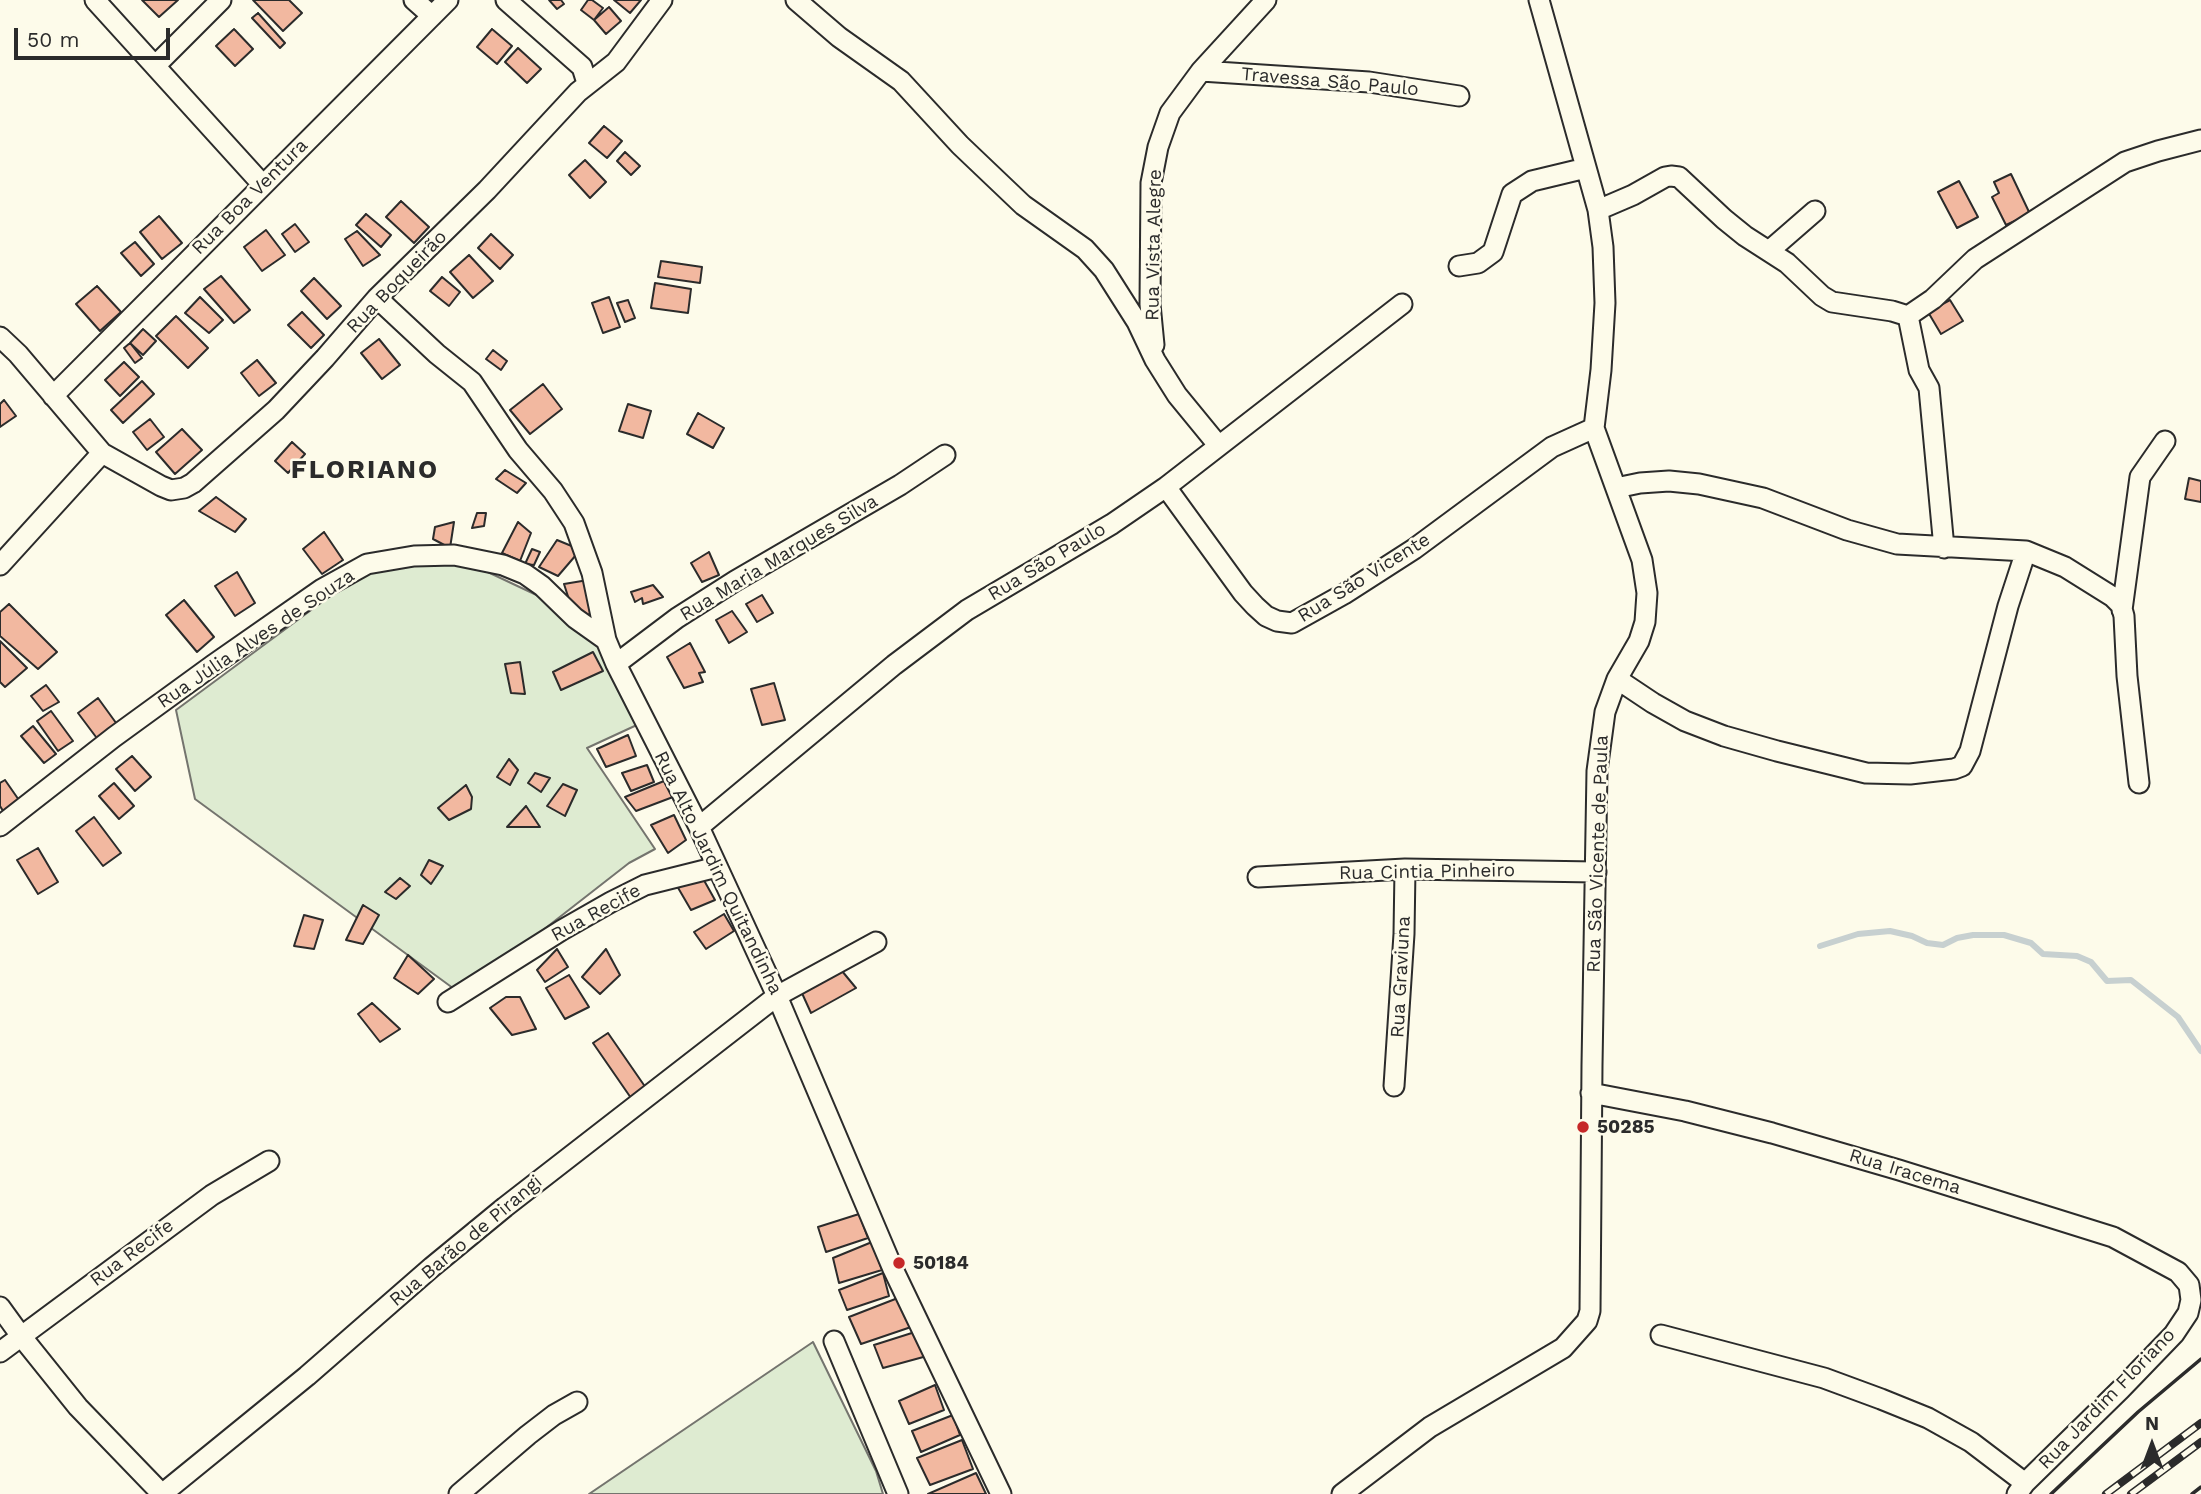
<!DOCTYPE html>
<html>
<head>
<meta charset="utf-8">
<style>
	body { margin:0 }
	#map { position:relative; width:2201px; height:1494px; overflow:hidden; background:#fdfbea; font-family:"Work Sans",sans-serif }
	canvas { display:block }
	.north { position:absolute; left:2117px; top:1410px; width:70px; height:70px; -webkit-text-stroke:5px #fdfbea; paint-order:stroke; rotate:0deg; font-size:19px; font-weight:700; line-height:28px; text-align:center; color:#2b2b2b }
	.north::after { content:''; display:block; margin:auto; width:24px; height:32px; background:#2b2b2b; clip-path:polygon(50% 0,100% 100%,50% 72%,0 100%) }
	.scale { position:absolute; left:14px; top:28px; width:156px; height:32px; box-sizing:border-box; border:4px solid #2b2b2b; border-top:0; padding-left:9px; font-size:21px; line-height:24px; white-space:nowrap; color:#2b2b2b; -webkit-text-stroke:5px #fdfbea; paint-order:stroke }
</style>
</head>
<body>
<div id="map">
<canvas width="2201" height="1494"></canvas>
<div class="north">N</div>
<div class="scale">50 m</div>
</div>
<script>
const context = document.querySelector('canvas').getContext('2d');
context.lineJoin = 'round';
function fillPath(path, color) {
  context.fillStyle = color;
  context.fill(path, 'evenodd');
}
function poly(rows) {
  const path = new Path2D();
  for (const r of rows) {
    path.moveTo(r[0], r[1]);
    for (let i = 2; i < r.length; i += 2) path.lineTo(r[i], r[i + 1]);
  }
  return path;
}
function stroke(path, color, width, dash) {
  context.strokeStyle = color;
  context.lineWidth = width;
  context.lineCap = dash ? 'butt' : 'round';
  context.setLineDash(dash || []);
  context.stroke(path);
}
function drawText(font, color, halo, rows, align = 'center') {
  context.font = font + ' "Work Sans",sans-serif';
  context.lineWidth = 5;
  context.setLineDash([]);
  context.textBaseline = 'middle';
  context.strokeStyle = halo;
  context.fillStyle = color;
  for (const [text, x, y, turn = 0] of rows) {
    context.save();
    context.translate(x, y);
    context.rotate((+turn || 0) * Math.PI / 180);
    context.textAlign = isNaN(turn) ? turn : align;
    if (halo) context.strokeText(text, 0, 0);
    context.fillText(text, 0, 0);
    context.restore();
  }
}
const green = poly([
	[458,558,545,599,595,639,639,724,587,748,655,849,629,863,461,994,195,799,176,710,372,565,458,558],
	[813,1342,876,1471,883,1494,589,1494,813,1342]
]);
const stream = poly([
	[1820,946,1858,934,1890,931,1912,936,1927,943,1943,945,1957,938,1973,935,2004,935,2031,943,2043,954,2077,956,2091,962,2107,981,2131,980,2178,1017,2201,1051]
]);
const building = poly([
	[142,0,178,0,159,17,142,0],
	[253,0,289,0,302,13,283,31,253,0],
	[549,0,561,0,564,4,557,9,549,0],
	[588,0,592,0,603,8,594,20,581,10,588,0],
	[614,0,641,0,630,13,614,0],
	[609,7,621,21,606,34,594,20,609,7],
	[258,13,285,43,280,48,252,18,258,13],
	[234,29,253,49,235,66,216,46,234,29],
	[492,29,512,46,497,64,477,47,492,29],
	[518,48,541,69,527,83,505,62,518,48],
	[604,126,622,141,607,158,589,143,604,126],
	[625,152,640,166,631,175,617,161,625,152],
	[585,160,606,182,590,198,569,175,585,160],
	[2011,174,2030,214,2006,225,1992,197,1999,193,1994,182,2011,174],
	[1959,181,1978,217,1957,228,1938,192,1959,181],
	[401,201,429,227,414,243,386,217,401,201],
	[366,214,391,235,381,247,356,225,366,214],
	[159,216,182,243,162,259,140,232,159,216],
	[295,224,309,242,295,252,282,234,295,224],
	[266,230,285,255,262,271,244,247,266,230],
	[357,231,380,255,363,266,345,239,357,231],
	[491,234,513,255,500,269,478,248,491,234],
	[135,242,154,264,141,276,121,253,135,242],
	[469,255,493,281,473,298,450,272,469,255],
	[661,261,702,267,700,283,658,277,661,261],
	[221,276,250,310,234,323,204,289,221,276],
	[442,277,460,292,449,306,430,291,442,277],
	[314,278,341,306,327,319,301,291,314,278],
	[655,283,691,289,688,313,651,308,655,283],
	[97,286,121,312,100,331,76,304,97,286],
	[200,297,223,320,209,333,185,313,200,297],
	[609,297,620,327,603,333,592,303,609,297],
	[628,300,635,318,625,322,617,303,628,300],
	[1950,300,1963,321,1941,334,1928,312,1950,300],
	[302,312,324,335,311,348,288,325,302,312],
	[176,316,208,348,188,368,156,336,176,316],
	[143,329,156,341,143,355,130,343,143,329],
	[379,339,400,365,382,379,361,353,379,339],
	[130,343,142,358,135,363,124,348,130,343],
	[493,350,507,361,501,370,486,359,493,350],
	[257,360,276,383,259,396,241,373,257,360],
	[124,362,139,377,120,396,105,380,124,362],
	[142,381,154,394,123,423,111,410,142,381],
	[543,384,562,409,530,434,510,410,543,384],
	[4,400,16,416,0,427,0,404,4,400],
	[628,404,651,411,643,438,619,431,628,404],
	[698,413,724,428,713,448,687,434,698,413],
	[150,419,164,437,147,450,133,432,150,419],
	[182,429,202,450,175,474,156,452,182,429],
	[292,442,305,454,288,473,275,461,292,442],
	[505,470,526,483,517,493,496,479,505,470],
	[2189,478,2201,481,2201,502,2185,499,2189,478],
	[216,497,246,519,235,532,199,511,216,497],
	[477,513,486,513,484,526,472,528,477,513],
	[454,522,450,548,433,539,435,527,454,522],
	[518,522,531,533,520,561,502,553,518,522],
	[324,532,343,560,322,574,303,549,324,532],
	[557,540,574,547,576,555,558,576,539,567,557,540],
	[532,549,540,552,534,565,525,564,532,549],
	[709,552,719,575,702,582,691,563,709,552],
	[237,572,255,603,235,616,215,586,237,572],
	[588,580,598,622,574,615,564,584,588,580],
	[653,585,663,597,643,604,642,598,635,602,631,592,653,585],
	[762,595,773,613,757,622,746,604,762,595],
	[184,600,214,637,197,652,166,615,184,600],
	[9,604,57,652,38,669,0,636,0,612,9,604],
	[732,611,747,632,729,643,716,620,732,611],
	[0,641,27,668,5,687,0,682,0,641],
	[690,643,705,672,699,673,703,682,684,688,667,657,690,643],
	[593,652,603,671,561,690,553,672,593,652],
	[520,662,525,694,511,693,505,664,520,662],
	[774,683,785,720,762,725,751,689,774,683],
	[46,685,59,702,43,711,31,696,46,685],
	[98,698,119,727,99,741,78,713,98,698],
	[51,711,73,741,58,751,37,721,51,711],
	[33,726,56,754,44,763,21,736,33,726],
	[628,735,636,756,606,767,597,749,628,735],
	[132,756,151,777,135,791,116,769,132,756],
	[509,759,518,770,510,785,497,777,509,759],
	[647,765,654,782,631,791,622,773,647,765],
	[535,773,550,778,541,792,528,783,535,773],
	[5,780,21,803,5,814,0,806,0,783,5,780],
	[664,781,673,797,636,811,625,797,664,781],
	[114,783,134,806,119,819,99,796,114,783],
	[563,784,577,790,565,816,547,806,563,784],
	[466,785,472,797,471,809,449,820,438,808,466,785],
	[526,806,540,827,507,827,526,806],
	[674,815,686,840,668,853,651,825,674,815],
	[94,817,121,853,103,866,76,831,94,817],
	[38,848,58,882,38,894,17,860,38,848],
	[429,860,443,866,431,884,421,875,429,860],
	[701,875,715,900,691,910,677,886,701,875],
	[400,878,410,886,396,899,385,892,400,878],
	[363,905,379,915,363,944,346,940,363,905],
	[724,914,734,931,706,949,694,932,724,914],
	[304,915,323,920,314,949,294,946,304,915],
	[557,949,568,967,545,982,537,970,557,949],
	[606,949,620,975,600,994,582,977,606,949],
	[408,955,434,979,418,994,394,978,408,955],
	[842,971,856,988,811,1013,801,991,842,971],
	[569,975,589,1007,565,1019,546,988,569,975],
	[506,997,520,997,536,1029,512,1035,490,1008,506,997],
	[372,1003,400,1029,380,1042,358,1014,372,1003],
	[608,1033,646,1088,631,1098,593,1043,608,1033],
	[859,1214,868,1238,826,1252,818,1227,859,1214],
	[872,1242,882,1270,839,1283,833,1258,872,1242],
	[883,1273,889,1296,847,1310,839,1290,883,1273],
	[903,1296,914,1326,861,1344,849,1317,903,1296],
	[915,1332,927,1356,883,1368,874,1345,915,1332],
	[935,1385,944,1410,909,1424,899,1401,935,1385],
	[953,1415,960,1435,921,1452,912,1431,953,1415],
	[962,1440,973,1469,930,1485,917,1458,962,1440],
	[976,1473,986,1494,928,1494,976,1473]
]);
const street = poly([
	[95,0,262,184],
	[414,0,432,16],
	[506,0,582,67,587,83],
	[796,0,839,37,901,81,960,145,1023,205,1085,249,1104,270,1137,322,1155,360,1177,395,1218,445],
	[155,66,221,0],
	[1201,71,1369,82,1459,96],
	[1598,210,1633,195,1665,177,1671,176,1679,177,1724,219,1745,236,1787,263,1822,296,1832,302,1892,311,1908,316,1933,299,1975,259,2125,162,2158,151,2201,140],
	[1769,251,1815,211],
	[1459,266,1478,263,1493,252,1512,194,1532,181,1586,168],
	[377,298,437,354,472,382,518,450,553,491,574,523,592,573,606,640,616,664,699,827,777,996,893,1269,1001,1494],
	[1908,316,1919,370,1929,388,1944,548],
	[0,337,18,354,102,453,161,486,171,490,184,488,193,483,276,410,325,358,377,298,487,190,578,92,616,62,662,0],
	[1154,345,1150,304,1151,183,1158,147,1170,113,1201,71,1266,0],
	[53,396,448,0],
	[1166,487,1243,593,1255,606,1266,616,1277,621,1292,623,1344,594,1414,549,1552,447,1594,428],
	[1616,488,1640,483,1669,481,1699,484,1763,498,1847,530,1897,544,2026,551,2065,567,2113,597,2121,605,2124,616,2127,676,2139,783],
	[0,565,102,453],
	[2122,610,2140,477,2165,441],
	[616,664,677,618,735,581,900,485,945,455],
	[1617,679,1653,703,1685,721,1724,736,1777,751,1866,773,1910,774,1954,769,1962,766,1970,751,2008,606,2026,551],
	[0,826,114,737,213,665,322,589,367,564,414,556,454,555,503,565,525,574,542,586,575,618,606,640],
	[699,827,894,665,967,610,1112,524,1166,487,1402,304],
	[1258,877,1405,869,1596,872],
	[448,1002,562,930,611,902,645,885,717,867],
	[1394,1086,1404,934,1405,869],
	[1591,1093,1685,1111,1772,1133,1899,1170,2113,1237,2178,1272,2189,1285,2191,1300,2188,1313,2174,1334,2121,1389,2025,1483,2017,1494],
	[0,1307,21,1336,78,1407,162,1494],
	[1661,1335,1824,1378,1881,1399,1928,1418,1971,1442,2025,1483],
	[834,1341,898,1494],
	[0,1352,212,1195,269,1161],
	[162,1494,307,1376,432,1267,505,1207,777,996,876,942],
	[459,1494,528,1435,554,1415,577,1402],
	[1342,1494,1430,1427,1563,1348,1587,1321,1590,1311,1592,1065,1597,771,1605,712,1617,679,1639,641,1645,622,1647,593,1642,560,1594,428,1601,370,1605,303,1603,247,1598,210,1539,0]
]);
const rail = poly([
	[2106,1494,2201,1423],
	[2131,1494,2201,1442]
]);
const wall = poly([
	[2051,1494,2138,1412,2201,1359],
	[2192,1494,2201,1487]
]);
const markers = [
	[1583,1127,7,"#c62828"],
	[899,1263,7,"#c62828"]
];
const streetNames = [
	["Travessa São Paulo",1330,82,5],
	["Rua Boa Ventura",250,197,-45],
	["Rua Vista Alegre",1154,245,-89],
	["Rua Boqueirão",397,282,-46],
	["Rua Maria Marques Silva",779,558,-31],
	["Rua São Paulo",1047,562,-31],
	["Rua São Vicente",1364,578,-32],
	["Rua Júlia Alves de Souza",256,639,-34],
	["Rua São Vicente de Paula",1598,854,-88],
	["Rua Cintia Pinheiro",1427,872,-1],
	["Rua Alto Jardim Quitandinha",718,873,64],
	["Rua Recife",596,913,-29],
	["Rua Graviuna",1401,977,-87],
	["Rua Iracema",1905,1172,17],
	["Rua Barão de Pirangi",466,1241,-40],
	["Rua Recife",132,1253,-37],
	["Rua Jardim Floriano",2107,1399,-46]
];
const poiNames = [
	["50285",1597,1127],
	["50184",913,1263]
];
const districtNames = [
	["FLORIANO",365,470]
];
fillPath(green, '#deebd1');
stroke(green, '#74746e', 2);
stroke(stream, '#c7d0d0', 6);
fillPath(building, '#f2b8a0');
stroke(building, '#2b2b2b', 2);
stroke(street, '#2b2b2b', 23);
stroke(street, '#fdfbea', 19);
stroke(rail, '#2b2b2b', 8);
stroke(rail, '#fdfbea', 5, [16]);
stroke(wall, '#2b2b2b', 3.5);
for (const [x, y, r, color] of markers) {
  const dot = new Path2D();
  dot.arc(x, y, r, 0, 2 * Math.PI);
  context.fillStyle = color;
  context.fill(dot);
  stroke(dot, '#fdfbea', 2.5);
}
drawText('19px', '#2b2b2b', '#fdfbea', streetNames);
drawText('bold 19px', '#2b2b2b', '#fdfbea', poiNames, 'left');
context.letterSpacing = '2px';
drawText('bold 26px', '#2b2b2b', '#fdfbea', districtNames);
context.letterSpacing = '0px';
</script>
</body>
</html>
